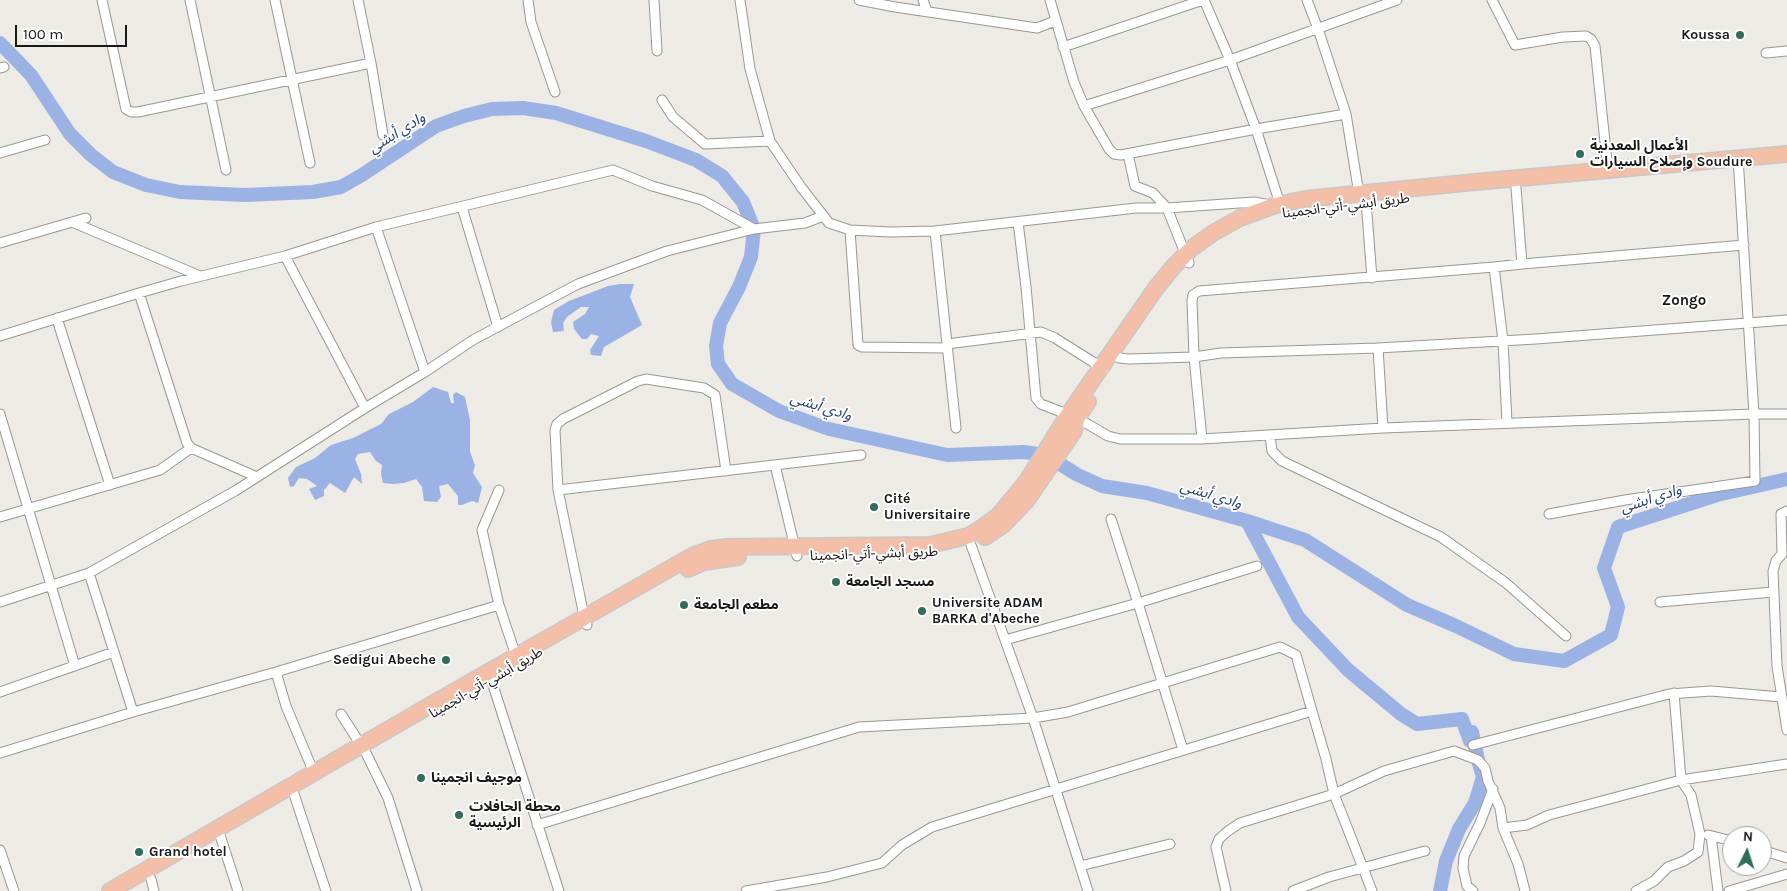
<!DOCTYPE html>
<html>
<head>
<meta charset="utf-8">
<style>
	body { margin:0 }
	#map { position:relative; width:1787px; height:891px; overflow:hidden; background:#eeeae5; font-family:Karla,sans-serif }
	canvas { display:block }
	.north { position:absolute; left:1722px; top:826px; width:50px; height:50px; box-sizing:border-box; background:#fff; border:1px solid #a3a3a2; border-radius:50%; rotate:4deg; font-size:14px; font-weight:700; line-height:20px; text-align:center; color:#1a1917 }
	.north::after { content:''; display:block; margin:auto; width:18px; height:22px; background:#316e5a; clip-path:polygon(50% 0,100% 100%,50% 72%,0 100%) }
	.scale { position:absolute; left:15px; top:25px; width:112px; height:22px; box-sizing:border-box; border:2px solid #1a1917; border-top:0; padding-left:6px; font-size:15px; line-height:18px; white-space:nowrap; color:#1a1917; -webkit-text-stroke:4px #fff; paint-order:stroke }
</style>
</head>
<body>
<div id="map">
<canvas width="1787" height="891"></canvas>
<div class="north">N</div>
<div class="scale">100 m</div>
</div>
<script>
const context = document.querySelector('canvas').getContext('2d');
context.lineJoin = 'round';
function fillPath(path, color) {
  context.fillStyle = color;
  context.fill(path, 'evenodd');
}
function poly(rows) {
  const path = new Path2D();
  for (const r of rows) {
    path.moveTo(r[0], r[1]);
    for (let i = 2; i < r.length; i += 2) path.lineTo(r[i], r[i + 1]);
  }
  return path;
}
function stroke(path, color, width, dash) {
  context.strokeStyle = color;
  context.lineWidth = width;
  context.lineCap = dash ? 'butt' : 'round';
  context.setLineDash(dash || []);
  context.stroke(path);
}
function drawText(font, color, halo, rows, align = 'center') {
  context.font = font + ' Karla,"Noto Sans Arabic",sans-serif';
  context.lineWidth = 4;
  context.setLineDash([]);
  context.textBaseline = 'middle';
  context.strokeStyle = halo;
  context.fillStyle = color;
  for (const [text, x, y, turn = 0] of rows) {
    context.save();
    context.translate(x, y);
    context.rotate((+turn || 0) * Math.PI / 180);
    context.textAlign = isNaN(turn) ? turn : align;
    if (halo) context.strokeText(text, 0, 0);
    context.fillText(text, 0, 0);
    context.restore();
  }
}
const water = poly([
	[620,284,634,284,630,297,642,325,604,347,601,356,591,355,590,350,599,336,591,334,587,339,582,339,574,329,573,322,585,314,589,307,581,307,567,317,563,323,564,331,553,332,551,322,554,310,569,301,608,286],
	[433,387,448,392,451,403,454,403,453,395,456,392,465,397,470,420,470,452,475,465,473,473,482,487,478,503,472,501,462,505,458,505,458,496,448,484,439,486,441,497,437,502,424,501,422,487,416,479,404,483,393,484,383,483,381,474,382,465,376,461,370,452,358,454,355,459,361,474,362,484,354,477,345,493,330,483,324,490,324,496,315,500,309,489,317,486,307,479,299,478,294,486,290,487,288,478,296,467,315,458,331,445,353,438,381,424,389,414,413,402]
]);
const river = poly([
	[0,43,31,75,70,134,91,155,113,172,146,185,180,192,245,195,313,192,341,187,362,175,436,126,464,116,492,109,523,108,556,113,646,141,696,160,722,176,743,202,754,229,751,257,739,287,720,323,716,346,718,364,732,384,779,411,829,429,947,455,1024,452,1038,454,1049,457,1076,474,1102,486,1147,493,1247,521,1305,540,1407,605,1456,626,1514,654,1564,661,1611,635,1618,607,1604,568,1618,527,1717,495,1787,479],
	[1247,521,1298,617,1348,670,1401,714,1417,724,1462,719,1470,741],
	[1440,891,1446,861,1459,829,1475,803,1483,777,1478,760,1472,732]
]);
const minor = poly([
	[102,0,126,109,131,112,138,112,371,63,358,0],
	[190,0,226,170],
	[275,0,310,163],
	[528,0,531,22,555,92],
	[654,0,657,51],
	[740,0,750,69,770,141,801,187,829,223,850,230,890,232,935,231,1136,208,1167,208,1189,263],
	[859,0,895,7,1037,28,1055,21],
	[923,0,927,11],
	[1050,0,1074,82,1084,106,1230,60,1397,0],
	[1204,0,1230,60,1256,129,1280,204],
	[1307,0,1318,29,1346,114],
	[1492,0,1515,45,1563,37,1586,36,1591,39,1595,46,1608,171],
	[1063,47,1203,0],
	[1766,53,1787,51],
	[371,63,383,135],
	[0,68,4,67],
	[662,100,673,117,705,144,770,141],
	[1084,106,1109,149,1114,154,1121,155,1256,129,1346,114,1359,194],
	[0,153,45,140],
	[1128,154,1135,186,1153,193,1167,208,1254,202,1270,205],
	[1366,201,1372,278],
	[462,207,498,327],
	[72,222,200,276],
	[1018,222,1026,287,1036,398,1041,404,1077,418,1108,436,1120,439,1202,439],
	[376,227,425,372],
	[850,230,858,345,862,347,947,348],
	[935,231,947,344,1041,332,1055,338,1104,369],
	[0,243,86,218],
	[285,256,365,408],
	[1522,264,1744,245],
	[1494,267,1199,291,1193,295,1192,301,1194,357,1202,439,1383,428,1754,414,1738,157],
	[139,293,187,443,191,448,257,477],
	[57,318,110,485,60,329,57,318],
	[0,336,139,293,181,281,285,256,376,227,613,170,652,186,702,200,754,229],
	[947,344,956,428],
	[1378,348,1383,428],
	[1112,353,1119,358,1129,359,1194,357,1221,353,1378,348,1536,339,1787,320],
	[0,414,75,666],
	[1507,423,1503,341,1494,267,1522,264,1516,188],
	[1270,436,1272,451,1282,461,1441,537,1506,583,1566,636],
	[775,465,797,556],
	[499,490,482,530,499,605,516,656],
	[558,490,555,430,557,424,563,419,638,381,646,379,704,388,715,395,726,471],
	[1787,511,1781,514,1782,554,1776,561,1773,571,1777,666,1787,730],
	[1549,514,1625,500,1755,481,1754,414,1787,414],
	[0,517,160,470,191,448],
	[1111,519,1138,603,1257,566],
	[971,545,1033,718,1088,891],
	[89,573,133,712],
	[0,602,89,573,235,491,365,408,425,372,473,340,578,284,667,251,754,229,805,223,823,216],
	[1660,602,1773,592],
	[587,625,584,616,558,490,861,455],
	[1005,640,1138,603,1183,750],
	[276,672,286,706,314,773],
	[491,679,559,891],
	[0,692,114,652],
	[341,714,366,753,388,798,417,891],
	[1473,745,1669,694,1711,691,1781,697],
	[0,753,133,712,276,672,499,605],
	[294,794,326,891],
	[537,825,859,727,1033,718,1068,712,1280,647,1296,655,1312,711],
	[1503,828,1518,864,1525,891],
	[218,829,238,891],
	[1708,835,1732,841],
	[1711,836,1718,891],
	[0,850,14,891],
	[1762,850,1787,858],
	[1080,866,1170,844],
	[151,879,154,891],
	[746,891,827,877,882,863,902,845,932,827,1312,711,1326,759,1334,794,1372,891],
	[1226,891,1216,847,1219,839,1228,831,1240,823,1334,794,1384,771,1454,751,1478,760,1485,768,1488,781,1500,808,1503,828,1527,825,1549,815,1681,780,1787,764],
	[1293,891,1329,877,1425,851],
	[1473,891,1467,886,1463,868,1464,856,1480,823,1493,789],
	[1636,891,1654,881,1668,867,1684,861,1698,852,1700,834,1691,795,1681,780,1674,693],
	[1729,891,1787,874]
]);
const trunk = poly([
	[985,537,1003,525,1027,500,1074,431,1077,418,1088,402],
	[688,569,704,562,738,557],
	[110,891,434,703,692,556,711,549,727,547,930,545,968,536,977,531,998,516,1027,481,1068,415,1156,288,1174,266,1192,248,1213,233,1240,218,1273,206,1305,199,1475,182,1787,154]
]);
const markers = [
	[1740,35,5,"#316e5a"],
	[1580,154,5,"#316e5a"],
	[874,507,5,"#316e5a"],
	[836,582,5,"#316e5a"],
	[684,605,5,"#316e5a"],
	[922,611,5,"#316e5a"],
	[446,660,5,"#316e5a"],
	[421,778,5,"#316e5a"],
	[459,815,5,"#316e5a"],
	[139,852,5,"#316e5a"]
];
const poiNames = [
	["Koussa",1730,35,"right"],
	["الأعمال المعدنية",1590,146],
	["وإصلاح السيارات Soudure",1590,162],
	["Cité",884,499],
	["Universitaire",884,515],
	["مسجد الجامعة",846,582],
	["Universite ADAM",932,603],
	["BARKA d'Abeche",932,619],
	["مطعم الجامعة",694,605],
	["Sedigui Abeche",436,660,"right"],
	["موجيف انجمينا",431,778],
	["محطة الحافلات",469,807],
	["الرئيسية",469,823],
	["Grand hotel",149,852]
];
const streetNames = [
	["طريق أبشي-أتي-انجمينا",1346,206,-7],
	["طريق أبشي-أتي-انجمينا",874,554,-2],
	["طريق أبشي-أتي-انجمينا",486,683,-30]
];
const waterNames = [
	["وادي أبشي",397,133,-32],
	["وادي أبشي",821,407,17],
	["وادي أبشي",1211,495,17],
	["وادي أبشي",1651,499,-18]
];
const neighbourhoodNames = [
	["Zongo",1684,301]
];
fillPath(water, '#9ab3e4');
stroke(river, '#9ab3e4', 14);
stroke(minor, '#9b9792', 11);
stroke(trunk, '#c8c8c7', 18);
stroke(minor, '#fff', 9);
stroke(trunk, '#f4bfa8', 15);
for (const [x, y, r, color] of markers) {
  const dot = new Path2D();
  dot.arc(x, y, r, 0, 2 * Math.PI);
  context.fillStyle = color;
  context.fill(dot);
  stroke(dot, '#fff', 2);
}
drawText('bold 14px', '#1a1917', '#fff', poiNames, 'left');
drawText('14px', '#1a1917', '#fff', streetNames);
drawText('italic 15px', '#243f7a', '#fff', waterNames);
drawText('bold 15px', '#1a1917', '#fff', neighbourhoodNames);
</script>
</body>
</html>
